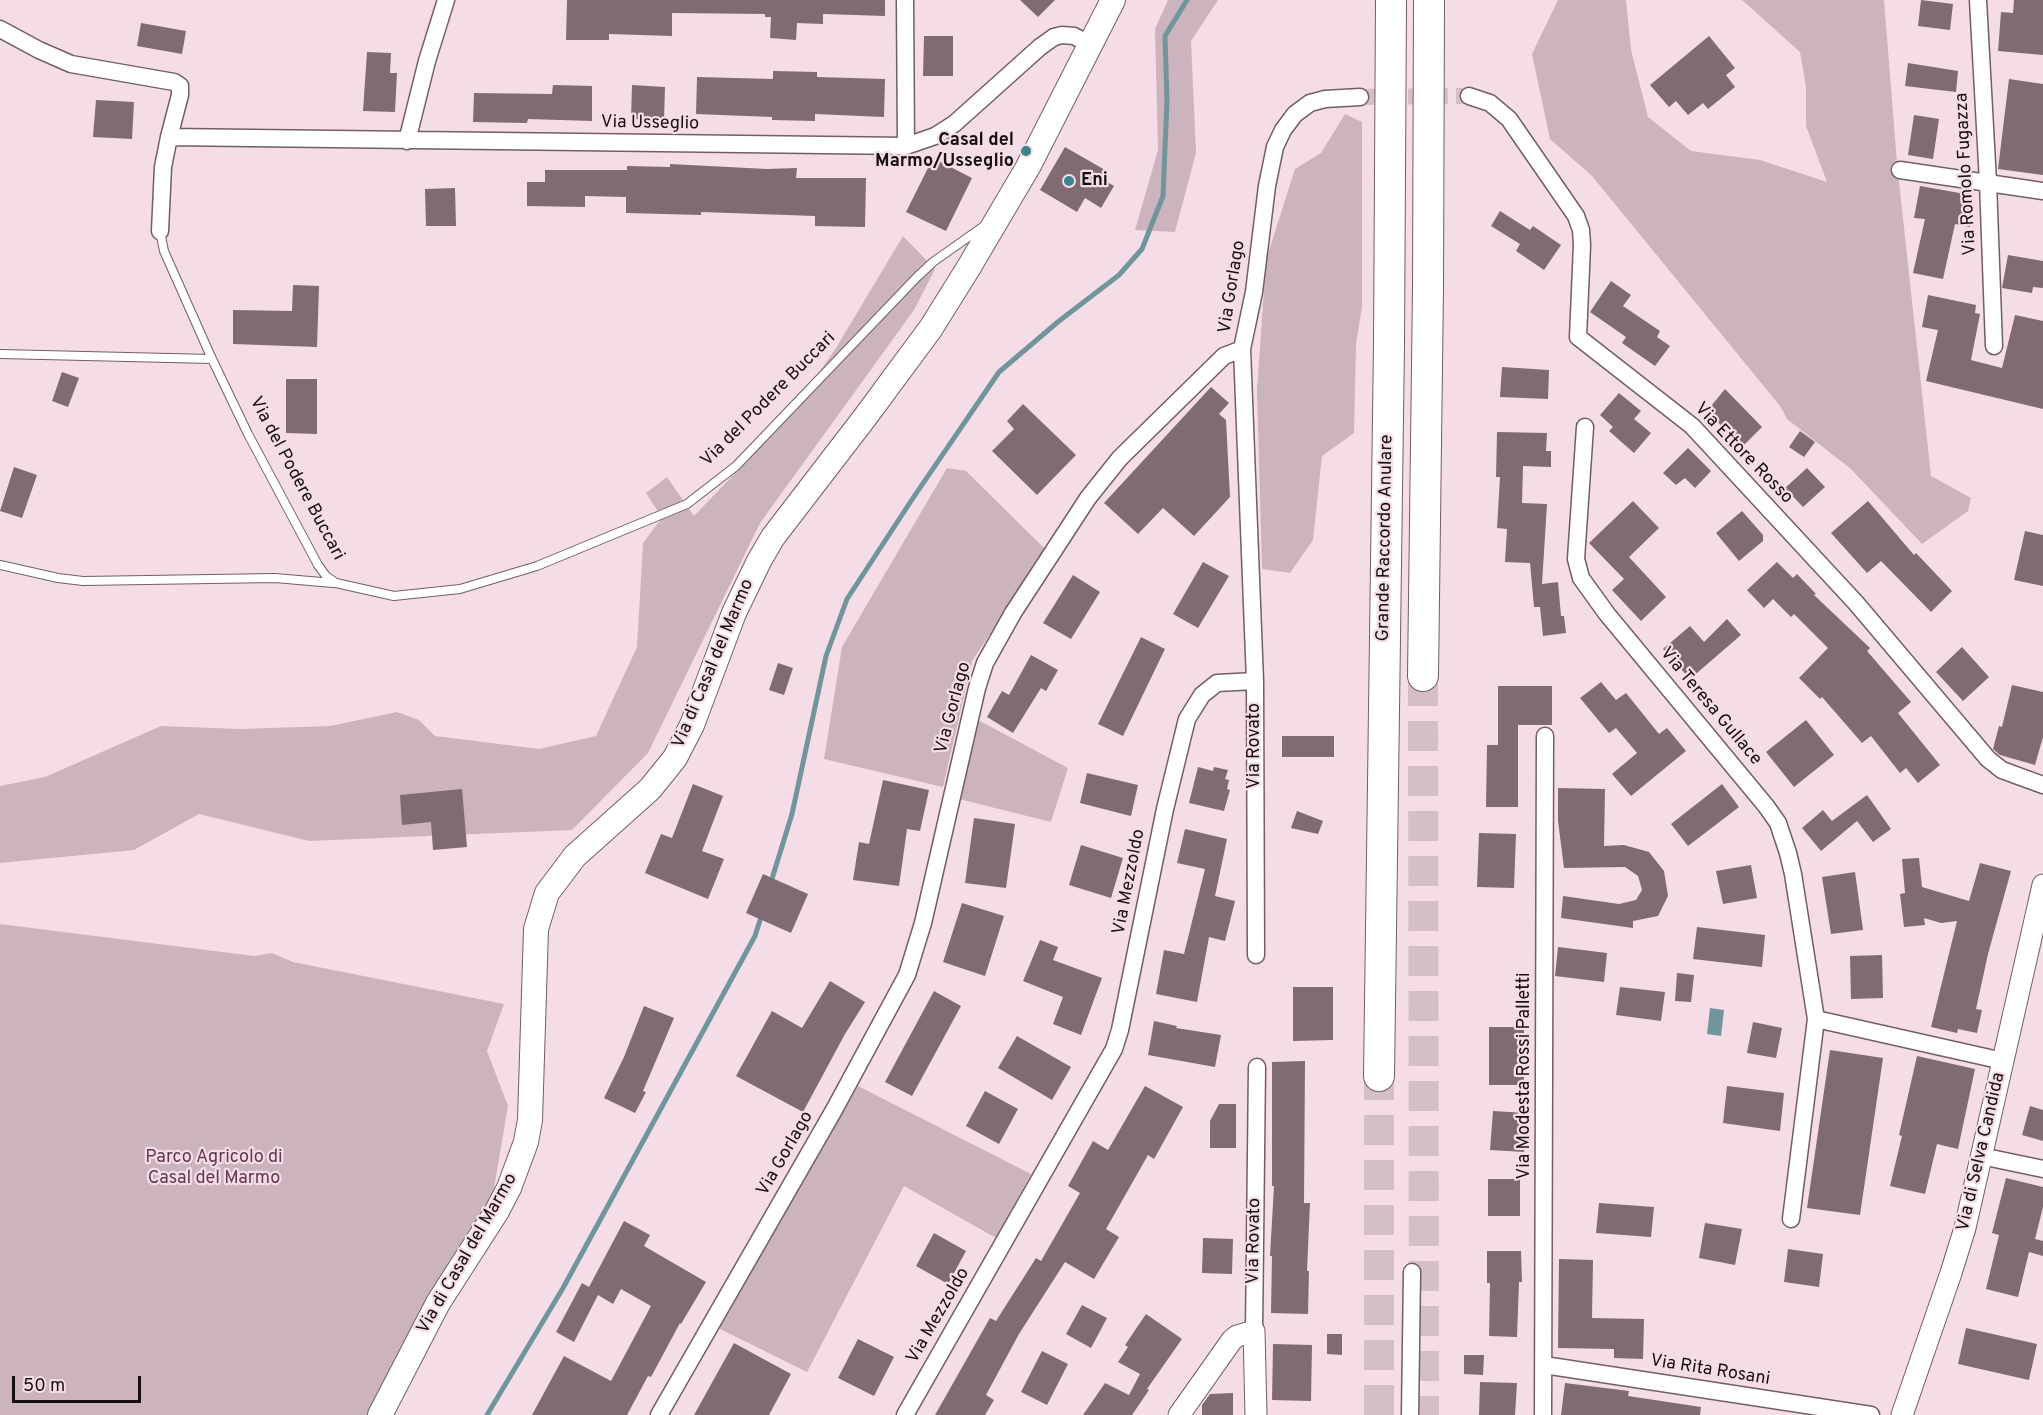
<!DOCTYPE html>
<html>
<head>
<meta charset="utf-8">
<style>
	body { margin:0 }
	#map { position:relative; width:2043px; height:1415px; overflow:hidden; background:#f5dde7; font-family:Overpass,sans-serif }
	canvas { display:block }
	.scale { position:absolute; left:12px; top:1376px; width:129px; height:27px; box-sizing:border-box; border:3px solid #171013; border-top:0; padding-left:8px; font-size:18px; line-height:21px; white-space:nowrap; color:#171013; -webkit-text-stroke:4px #f5dde7; paint-order:stroke }
</style>
</head>
<body>
<div id="map">
<canvas width="2043" height="1415"></canvas>
<div class="scale">50 m</div>
</div>
<script>
const context = document.querySelector('canvas').getContext('2d');
context.lineJoin = 'round';
function fillPath(path, color) {
  context.fillStyle = color;
  context.fill(path, 'evenodd');
}
function poly(rows) {
  const path = new Path2D();
  for (const r of rows) {
    path.moveTo(r[0], r[1]);
    for (let i = 2; i < r.length; i += 2) path.lineTo(r[i], r[i + 1]);
  }
  return path;
}
function stroke(path, color, width, dash) {
  context.strokeStyle = color;
  context.lineWidth = width;
  context.lineCap = dash ? 'butt' : 'round';
  context.setLineDash(dash || []);
  context.stroke(path);
}
function drawText(font, color, halo, rows, align = 'center') {
  context.font = font + ' Overpass,sans-serif';
  context.lineWidth = 4.5;
  context.setLineDash([]);
  context.textBaseline = 'middle';
  context.strokeStyle = halo;
  context.fillStyle = color;
  for (const [text, x, y, turn = 0] of rows) {
    context.save();
    context.translate(x, y);
    context.rotate((+turn || 0) * Math.PI / 180);
    context.textAlign = isNaN(turn) ? turn : align;
    if (halo) context.strokeText(text, 0, 0);
    context.fillText(text, 0, 0);
    context.restore();
  }
}
const green = poly([
	[1168,0,1218,0,1191,41,1196,153,1175,232,1135,230,1158,150,1155,29],
	[1558,0,1626,0,1631,50,1648,117,1691,151,1760,160,1827,182,1806,126,1806,87,1800,52,1742,0,1884,0,1897,163,1931,476,1971,498,1968,511,1922,544,1851,469,1787,419,1780,406,1592,176,1550,139,1532,54],
	[1345,114,1362,122,1362,307,1356,344,1354,433,1322,456,1313,540,1290,573,1262,569,1257,390,1266,260,1295,169,1321,153],
	[903,236,935,269,914,310,760,523,648,753,572,830,309,841,199,814,134,850,0,863,0,786,45,777,161,726,241,729,330,726,397,712,419,720,435,736,539,749,596,736,637,647,643,543,662,518,646,493,667,477,694,516,787,419,836,348],
	[947,468,966,471,1046,550,972,661,943,787,824,759,842,647],
	[978,720,1068,768,1051,822,959,799],
	[0,924,254,956,272,953,293,962,504,1004,487,1051,508,1106,493,1194,370,1415,0,1415],
	[858,1086,1031,1174,996,1238,904,1186,807,1372,718,1328]
]);
const water = poly([
	[1710,1008,1724,1010,1721,1036,1707,1034]
]);
const stream = poly([
	[771,882,792,814,826,656,847,599,913,498,999,372,1059,321,1119,275,1142,249,1163,196,1167,101,1165,36,1187,0],
	[487,1415,563,1288,755,936,762,914]
]);
const building = poly([
	[567,0,885,0,885,16,823,14,823,24,797,23,796,40,770,38,771,17,765,17,765,14,672,13,672,36,609,34,609,40,566,40],
	[1020,0,1055,0,1038,17],
	[1921,0,1953,4,1950,30,1918,26],
	[2014,0,2043,0,2043,55,1998,51,2001,12,2013,13],
	[141,23,186,31,182,54,137,46],
	[924,36,953,36,953,76,923,76],
	[1709,36,1735,68,1726,75,1735,87,1708,109,1703,103,1688,115,1676,101,1669,107,1650,85],
	[367,52,391,53,390,73,397,73,395,112,363,111],
	[1908,63,1958,71,1956,92,1905,86],
	[773,71,817,72,817,77,885,79,884,117,815,114,815,121,772,120,772,117,696,114,697,77,773,79],
	[2009,79,2043,84,2043,175,1998,169],
	[553,85,592,86,592,121,528,119,527,123,473,122,474,93,552,94],
	[632,85,665,87,664,120,631,119],
	[96,100,134,102,132,139,93,137],
	[1914,115,1939,119,1933,159,1908,155],
	[1065,147,1105,170,1100,178,1114,186,1101,208,1085,198,1077,212,1040,190],
	[933,158,972,178,946,231,906,212],
	[670,164,767,169,797,168,796,178,866,178,865,227,815,226,815,216,701,212,701,215,626,213,626,197,585,196,585,207,527,206,527,182,545,182,545,170,627,170,627,166,670,167],
	[1920,186,1971,195,1969,210,1972,210,1970,227,1955,224,1943,279,1913,273,1925,219,1914,218],
	[455,188,456,226,426,226,425,189],
	[1500,211,1530,230,1533,226,1561,245,1544,270,1516,251,1520,244,1491,226],
	[2008,255,2043,261,2043,288,2033,287,2032,293,2002,288],
	[1611,281,1631,295,1623,306,1660,331,1657,337,1670,346,1655,366,1622,343,1626,337,1590,312],
	[293,285,319,286,317,347,233,344,233,310,292,311],
	[1928,295,1976,305,1975,313,1980,314,1971,360,2002,368,2015,315,2043,321,2043,409,1926,381,1938,330,1922,327],
	[1502,367,1549,370,1548,399,1500,397],
	[62,372,79,378,68,407,52,401],
	[286,379,317,379,317,434,286,433],
	[1211,387,1229,403,1219,414,1226,420,1230,497,1194,536,1163,508,1138,534,1104,503],
	[1725,389,1762,427,1742,447,1707,411],
	[1619,393,1641,411,1634,419,1651,433,1634,453,1609,431,1613,427,1600,415],
	[1023,404,1076,455,1037,495,992,451,1014,429,1007,421],
	[1800,431,1815,442,1804,457,1789,447],
	[1497,432,1547,433,1546,451,1551,451,1551,467,1523,466,1522,503,1547,504,1542,584,1558,582,1561,616,1564,616,1566,633,1543,636,1540,607,1534,607,1530,563,1505,562,1507,529,1497,528,1500,477,1496,477],
	[1688,448,1711,471,1695,488,1685,478,1676,485,1663,473],
	[14,467,37,475,22,518,0,511],
	[1807,468,1825,487,1803,507,1785,488],
	[1633,501,1659,528,1629,557,1666,597,1641,621,1612,590,1624,579,1589,543],
	[1868,501,1914,555,1916,553,1952,591,1931,612,1881,561,1867,573,1831,533],
	[1742,511,1763,535,1763,541,1739,561,1716,533],
	[2025,531,2043,535,2043,586,2014,580],
	[1203,562,1229,576,1198,628,1173,614],
	[1777,562,1793,578,1797,574,1816,594,1814,595,1870,648,1867,651,1911,702,1898,713,1940,765,1918,783,1906,768,1900,773,1871,736,1862,743,1822,697,1820,699,1799,678,1828,648,1794,614,1791,617,1773,599,1764,608,1747,590],
	[1073,575,1100,592,1071,639,1043,623],
	[1727,619,1741,635,1690,679,1663,649,1690,626,1704,642],
	[1141,637,1165,649,1123,736,1098,724],
	[1962,647,1989,677,1963,701,1936,672],
	[1031,655,1058,670,1046,691,1041,688,1013,733,987,717,1002,691,1009,695],
	[778,663,793,668,784,695,769,690],
	[1601,682,1616,700,1626,693,1659,734,1667,728,1686,751,1631,796,1612,774,1637,753,1616,728,1609,733,1580,698],
	[2012,685,2043,692,2043,737,2035,765,2000,755,1993,749,1999,726,2002,727],
	[1498,686,1552,686,1552,725,1518,725,1518,807,1486,807,1487,745,1498,745],
	[1806,720,1834,755,1794,787,1766,752],
	[1282,736,1334,736,1334,757,1282,757],
	[1198,767,1213,771,1214,767,1228,770,1225,779,1229,780,1227,789,1230,790,1224,811,1189,803],
	[1087,773,1138,785,1131,816,1080,803],
	[883,780,929,790,920,831,907,829,899,886,853,880,859,842,869,844],
	[693,784,723,796,702,851,724,859,708,899,645,873,661,834,672,838],
	[1722,784,1739,807,1688,846,1671,824],
	[1558,788,1605,789,1604,846,1624,845,1649,852,1664,871,1668,896,1658,916,1633,921,1633,928,1561,918,1563,896,1619,904,1636,900,1642,890,1638,876,1625,867,1564,868,1558,821],
	[462,789,467,847,433,850,431,822,402,825,400,795],
	[1867,795,1891,829,1873,842,1857,821,1821,851,1802,828,1823,810,1832,821],
	[1297,811,1323,821,1318,834,1291,828],
	[974,818,1015,824,1006,888,965,883],
	[1185,829,1227,839,1215,896,1235,901,1225,941,1209,937,1197,1002,1156,994,1164,950,1184,954,1205,869,1177,863],
	[1479,833,1516,834,1514,888,1477,887],
	[1081,845,1123,858,1111,898,1069,885],
	[1919,858,1922,887,1969,901,1980,863,2011,871,1988,954,1976,1009,1982,1010,1977,1033,1958,1029,1957,1033,1931,1027,1957,921,1941,923,1924,918,1925,925,1904,927,1900,894,1905,893,1902,859],
	[1751,865,1757,898,1723,904,1716,871],
	[1855,872,1863,930,1831,934,1822,877],
	[763,874,808,894,791,933,746,913],
	[962,903,1004,916,985,976,943,962],
	[1697,927,1765,935,1762,967,1693,959],
	[1040,940,1058,947,1053,960,1102,978,1081,1035,1053,1024,1063,997,1023,981],
	[1558,947,1607,953,1604,982,1555,976],
	[1882,955,1883,998,1851,999,1850,956],
	[1677,973,1694,975,1691,1002,1675,1001],
	[830,981,865,1002,845,1034,803,1112,736,1076,772,1011,802,1028],
	[1293,987,1333,987,1333,1040,1293,1041],
	[1620,987,1665,992,1661,1021,1616,1015],
	[934,991,961,1006,912,1096,885,1082],
	[644,1006,674,1018,643,1091,646,1092,635,1113,604,1098,624,1057],
	[1154,1021,1177,1026,1176,1028,1221,1035,1215,1067,1148,1055],
	[1753,1022,1782,1028,1776,1058,1747,1053],
	[1489,1027,1524,1027,1524,1085,1489,1085],
	[1017,1036,1071,1067,1052,1100,998,1068],
	[1830,1050,1883,1058,1860,1215,1807,1208],
	[1917,1056,1975,1069,1958,1149,1937,1144,1925,1194,1890,1186,1902,1136,1899,1135],
	[1305,1061,1304,1203,1310,1203,1307,1271,1309,1271,1308,1314,1271,1313,1272,1256,1270,1256,1274,1186,1272,1186,1272,1062],
	[1145,1086,1183,1107,1154,1159,1148,1155,1106,1229,1119,1237,1094,1279,1065,1262,1019,1334,986,1395,994,1400,985,1415,935,1415,990,1318,996,1321,1036,1258,1041,1261,1080,1193,1068,1186,1093,1141,1108,1150],
	[1727,1086,1784,1093,1780,1131,1723,1123],
	[985,1091,1018,1109,999,1144,966,1126],
	[1219,1104,1236,1104,1236,1148,1210,1148,1210,1121],
	[2030,1106,2043,1110,2043,1141,2022,1135],
	[1493,1111,1526,1113,1524,1152,1490,1150],
	[2006,1178,2043,1187,2043,1207,2035,1239,2043,1241,2043,1256,2029,1252,2018,1297,1986,1289,1999,1235,1992,1233],
	[1488,1179,1520,1179,1520,1216,1488,1216],
	[1599,1203,1654,1207,1651,1237,1596,1233],
	[624,1221,650,1235,644,1246,706,1282,681,1324,680,1323,651,1377,648,1376,627,1415,532,1415,564,1356,611,1381,651,1306,621,1289,613,1304,598,1295,574,1342,556,1332,582,1283,589,1287],
	[1705,1223,1742,1229,1735,1265,1699,1258],
	[934,1233,966,1251,948,1284,916,1266],
	[1203,1238,1233,1239,1232,1274,1202,1273],
	[1788,1249,1823,1254,1819,1287,1784,1282],
	[1487,1251,1521,1251,1522,1282,1519,1282,1517,1337,1489,1336,1490,1283,1487,1283],
	[1559,1259,1593,1260,1592,1318,1644,1319,1643,1359,1614,1358,1614,1349,1558,1348],
	[1082,1305,1107,1318,1091,1348,1066,1334],
	[1146,1314,1182,1339,1147,1389,1149,1390,1132,1415,1083,1415,1105,1383,1129,1395,1140,1374,1118,1362,1128,1347,1125,1345],
	[1966,1328,2037,1344,2029,1380,1958,1364],
	[1327,1334,1342,1334,1342,1355,1327,1354],
	[858,1339,894,1357,874,1396,838,1378],
	[734,1343,791,1374,769,1415,694,1415],
	[1273,1344,1312,1345,1311,1401,1272,1400],
	[1042,1351,1068,1364,1047,1405,1021,1392],
	[1464,1355,1484,1355,1483,1375,1464,1374],
	[1480,1382,1517,1383,1515,1415,1479,1415],
	[1565,1383,1629,1391,1628,1396,1701,1407,1700,1415,1561,1415],
	[1233,1393,1233,1415,1202,1415,1202,1405,1210,1394]
]);
const minorTunnel = poly([
	[1360,97,1469,96]
]);
const motorwayTunnel = poly([
	[1423,676,1424,1415],
	[1379,1415,1379,1076]
]);
const service = poly([
	[160,231,164,251,212,359,248,434,318,565,326,576,336,583,394,596,460,589,537,566,687,504,736,466,917,277,933,262,984,226],
	[0,354,212,359],
	[0,565,58,578,83,581,275,578,333,583]
]);
const minor = poly([
	[905,0,906,146],
	[1978,0,1988,182,1994,346],
	[0,29,39,50,71,64,174,82,180,86,180,95,169,137,163,167,160,231],
	[1469,96,1490,103,1509,119,1576,216,1581,230,1582,245,1578,337,1692,426,1856,603,1988,759,2002,770,2043,785],
	[169,137,906,146,935,136,954,124,1040,47,1054,37,1062,35,1074,36,1091,45],
	[407,141,427,61,446,0],
	[1900,170,2043,191],
	[1585,427,1576,559,1581,578,1607,614,1766,806,1778,823,1788,853,1793,874,1816,1019,1791,1219],
	[1255,681,1256,955],
	[1816,1019,2003,1061],
	[1981,1156,2043,1169],
	[1254,1331,1257,1067],
	[1544,1365,1871,1415],
	[659,1415,834,1110,907,975,923,923,977,688,985,663,1013,613,1088,498,1120,458,1224,356,1242,349,1254,292,1267,186,1275,147,1283,130,1295,114,1310,103,1325,99,1360,97],
	[905,1415,1114,1049,1120,1030,1165,809,1187,719,1202,695,1217,683,1255,681,1242,349],
	[1410,1415,1412,1272],
	[1543,1415,1545,736]
]);
const tertiary = poly([
	[1179,1415,1232,1340,1237,1336,1254,1331,1256,1415],
	[1902,1415,1951,1273,1965,1228,2043,885]
]);
const secondary = poly([
	[380,1415,438,1303,497,1211,509,1188,526,1142,530,1120,536,929,547,893,575,856,650,789,675,758,692,725,734,613,759,561,773,537,866,416,931,328,969,267,1028,167,1113,0]
]);
const motorway = poly([
	[1423,676,1428,288,1429,0],
	[1379,1076,1389,344,1391,0]
]);
const markers = [
	[1026,151,6,"#3c838d"],
	[1069,181,6,"#3c838d"]
];
const streetNames = [
	["Via Usseglio",650,124,1],
	["Via Romolo Fugazza",1967,174,-93],
	["Via Gorlago",1233,287,-81],
	["Via del Podere Buccari",769,400,-45],
	["Via Ettore Rosso",1743,454,46],
	["Via del Podere Buccari",296,479,62],
	["Grande Raccordo Anulare",1386,538,-89],
	["Via di Casal del Marmo",714,664,-67],
	["Via Teresa Gullace",1710,707,50],
	["Via Gorlago",954,708,-75],
	["Via Rovato",1255,746,-90],
	["Via Mezzoldo",1130,882,-79],
	["Via Modesta Rossi Palletti",1525,1076,-90],
	["Via di Selva Candida",1982,1152,-77],
	["Via Gorlago",786,1154,-60],
	["Via Rovato",1255,1241,-89],
	["Via di Casal del Marmo",468,1254,-60],
	["Via Mezzoldo",939,1316,-60],
	["Via Rita Rosani",1710,1371,9]
];
const poiNames = [
	["Casal del",1014,141],
	["Marmo/Usseglio",1014,162],
	["Eni",1081,181,"left"]
];
const parkNames = [
	["Parco Agricolo di",214,1158],
	["Casal del Marmo",214,1179]
];
fillPath(green, '#ccb4be');
fillPath(water, '#71959b');
stroke(stream, '#71959b', 5);
fillPath(building, '#7f6b73');
stroke(minorTunnel, '#d4bec7', 16, [16, 8]);
stroke(motorwayTunnel, '#d4bec7', 30, [30, 15]);
stroke(service, '#725e66', 10);
stroke(minor, '#725e66', 19);
stroke(tertiary, '#725e66', 23);
stroke(secondary, '#725e66', 26);
stroke(motorway, '#725e66', 32);
stroke(service, '#fff', 8);
stroke(minor, '#fff', 16);
stroke(tertiary, '#fff', 21);
stroke(secondary, '#fff', 24);
stroke(motorway, '#fff', 30);
for (const [x, y, r, color] of markers) {
  const dot = new Path2D();
  dot.arc(x, y, r, 0, 2 * Math.PI);
  context.fillStyle = color;
  context.fill(dot);
  stroke(dot, '#f5dde7', 2);
}
drawText('18px', '#171013', '#f5dde7', streetNames);
drawText('bold 18px', '#171013', '#f5dde7', poiNames, 'right');
drawText('18px', '#65374c', '#f5dde7', parkNames);
</script>
</body>
</html>
